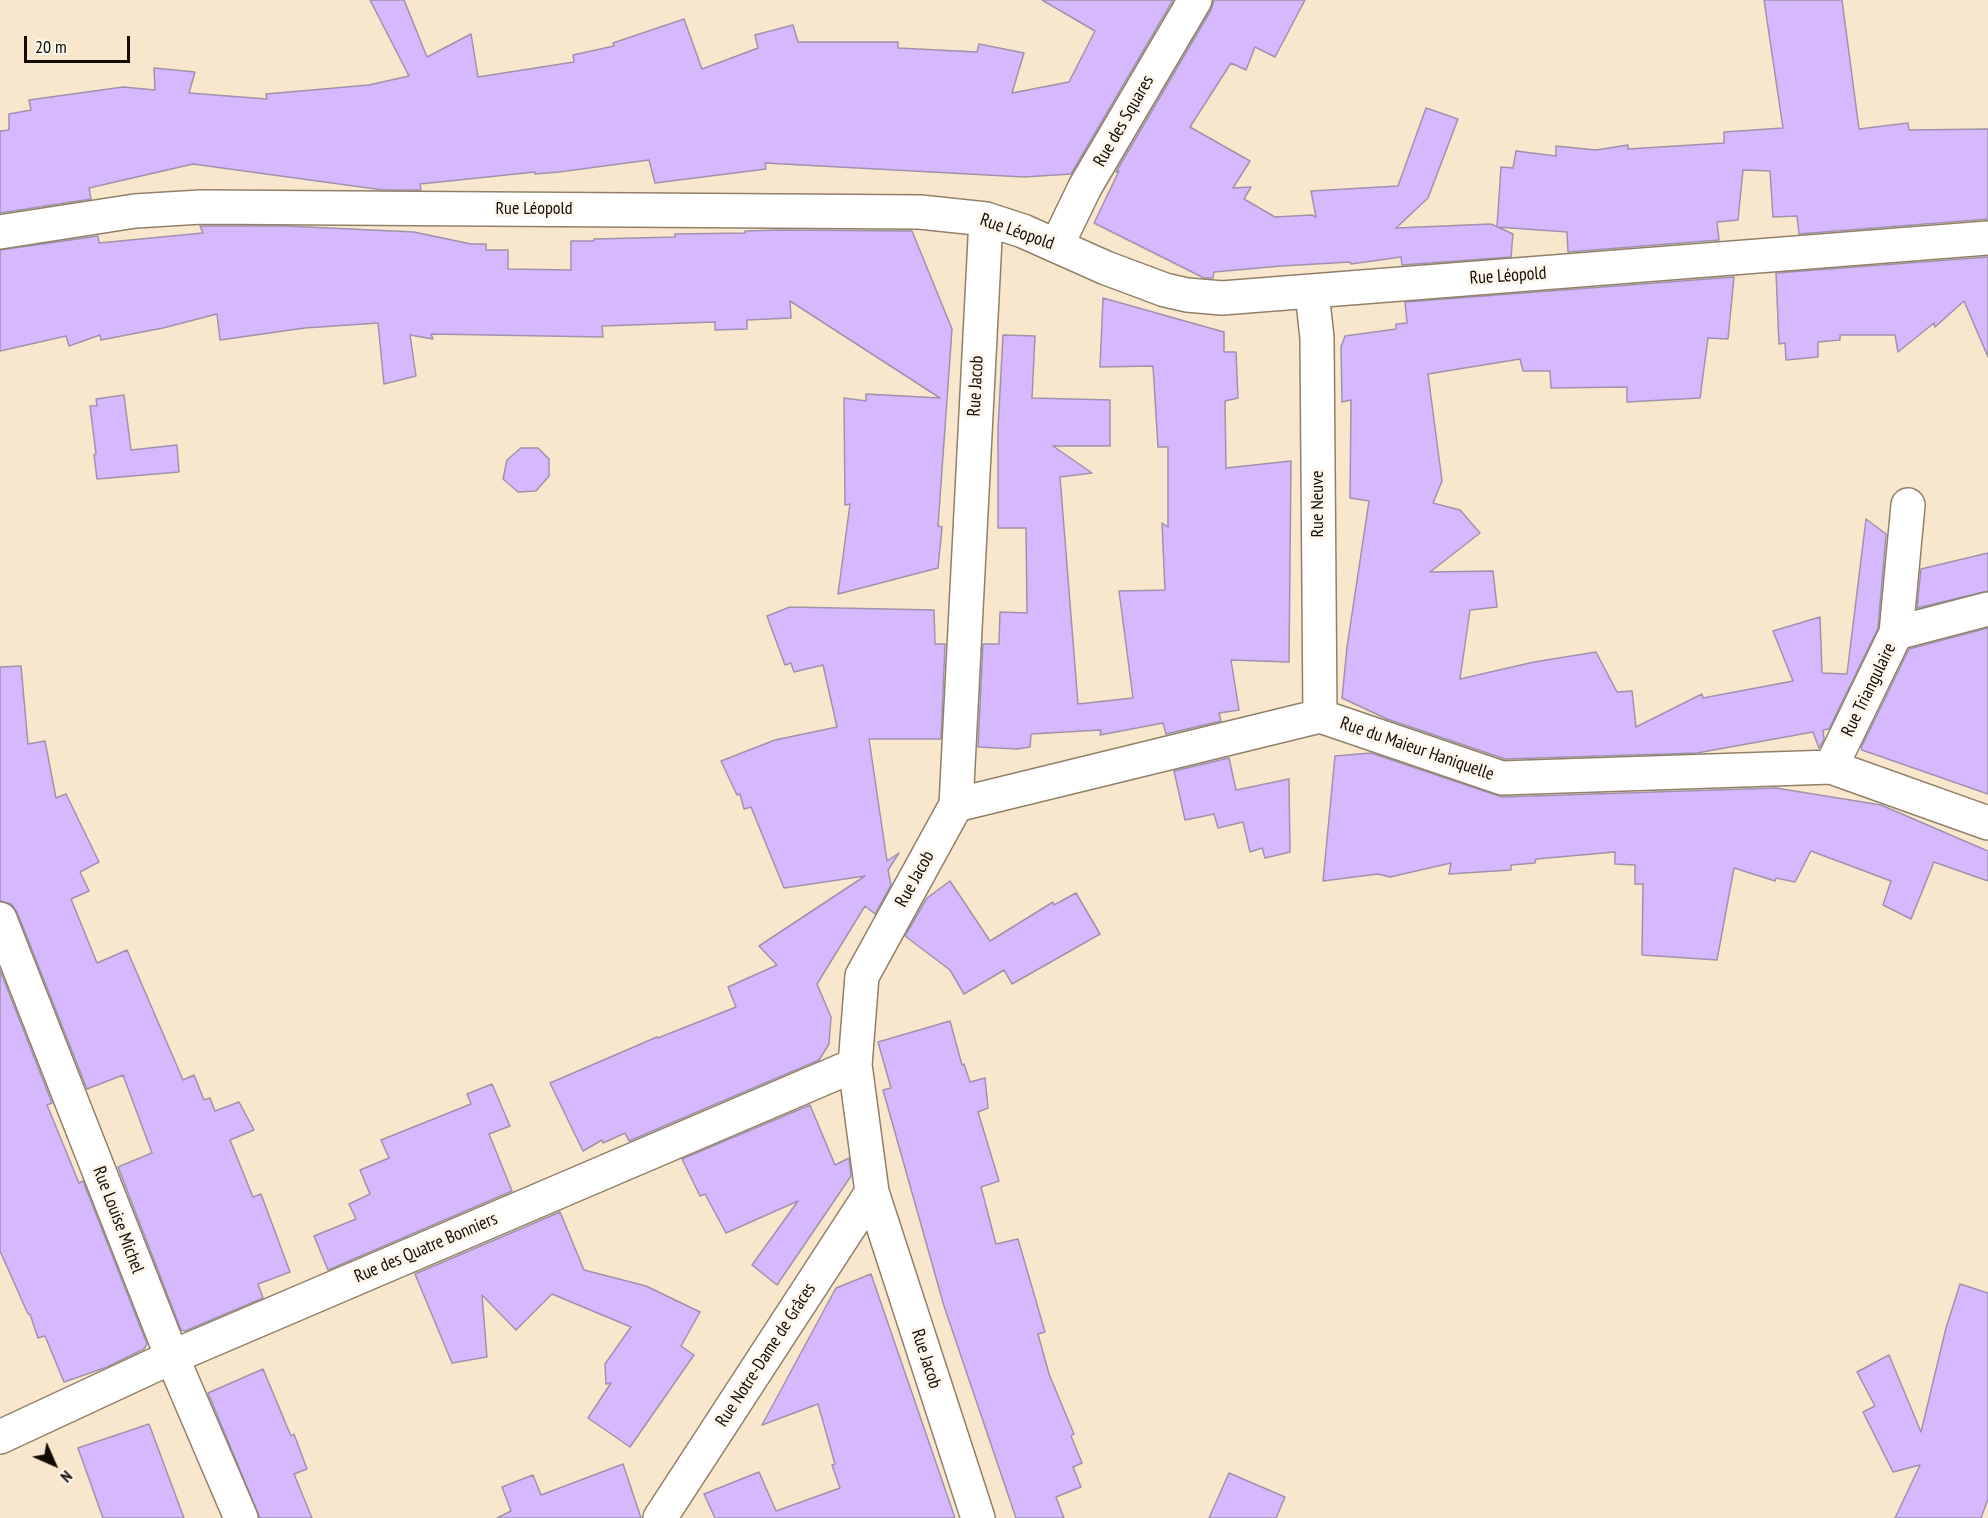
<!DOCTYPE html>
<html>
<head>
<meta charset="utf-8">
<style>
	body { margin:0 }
	#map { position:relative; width:1988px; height:1518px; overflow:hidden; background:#f9e7cd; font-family:"PT Sans Narrow",sans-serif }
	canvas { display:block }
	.north { position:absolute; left:24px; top:1434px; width:60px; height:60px; -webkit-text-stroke:4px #fdf6ec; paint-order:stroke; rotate:135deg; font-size:16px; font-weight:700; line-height:24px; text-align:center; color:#120c05 }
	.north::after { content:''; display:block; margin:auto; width:21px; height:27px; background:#120c05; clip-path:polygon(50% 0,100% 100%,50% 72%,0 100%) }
	.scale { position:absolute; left:24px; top:36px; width:106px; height:27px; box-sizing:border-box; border:3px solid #120c05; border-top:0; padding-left:8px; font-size:18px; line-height:21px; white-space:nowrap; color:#120c05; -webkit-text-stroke:4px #fdf6ec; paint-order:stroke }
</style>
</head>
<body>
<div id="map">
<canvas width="1988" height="1518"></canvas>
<div class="north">N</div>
<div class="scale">20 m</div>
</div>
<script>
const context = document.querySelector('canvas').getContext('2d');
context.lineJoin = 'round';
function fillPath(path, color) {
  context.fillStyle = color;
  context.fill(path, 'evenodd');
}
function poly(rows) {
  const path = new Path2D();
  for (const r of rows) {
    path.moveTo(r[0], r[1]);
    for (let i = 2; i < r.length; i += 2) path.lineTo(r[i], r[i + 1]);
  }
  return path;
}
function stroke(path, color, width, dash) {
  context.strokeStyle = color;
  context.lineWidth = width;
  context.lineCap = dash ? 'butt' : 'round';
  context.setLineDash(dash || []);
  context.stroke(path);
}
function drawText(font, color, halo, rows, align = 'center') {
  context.font = font + ' "PT Sans Narrow",sans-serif';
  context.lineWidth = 6;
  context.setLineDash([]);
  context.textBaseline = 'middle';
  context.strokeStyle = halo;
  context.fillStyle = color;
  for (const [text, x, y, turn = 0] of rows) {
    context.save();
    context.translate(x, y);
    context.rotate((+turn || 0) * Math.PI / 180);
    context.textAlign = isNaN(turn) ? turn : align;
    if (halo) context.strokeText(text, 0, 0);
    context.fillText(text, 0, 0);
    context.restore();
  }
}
const building = poly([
	[370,0,404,0,427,57,471,34,478,77,574,62,573,55,614,46,613,43,684,19,702,69,758,48,755,35,793,25,798,42,898,42,898,48,977,52,979,44,1024,53,1012,93,1069,82,1095,31,1042,0,1173,0,1071,174,1024,177,765,163,766,169,655,183,649,160,559,172,535,174,535,172,420,184,421,190,383,190,193,164,89,188,91,199,0,213,0,131,9,130,9,114,31,110,29,100,123,87,155,90,154,68,195,72,189,93,267,99,266,94,369,85,409,76,370,0],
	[1214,0,1305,0,1275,57,1255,47,1246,70,1231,63,1190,127,1250,161,1233,188,1251,187,1244,199,1275,217,1312,215,1316,217,1311,191,1398,186,1426,108,1458,119,1428,198,1396,228,1491,224,1513,234,1511,257,1402,265,1401,257,1351,264,1350,262,1281,266,1214,272,1213,278,1204,278,1094,223,1119,171,1116,172,1211,10,1214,0],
	[1764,0,1842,0,1859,129,1908,123,1909,130,1988,129,1988,219,1799,234,1797,216,1773,217,1770,171,1743,170,1738,220,1717,222,1719,240,1568,252,1567,232,1497,227,1501,167,1513,168,1516,151,1556,156,1556,146,1596,150,1628,145,1628,149,1724,143,1724,132,1783,128,1764,0],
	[200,226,286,226,414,232,471,244,486,244,486,250,508,250,508,269,571,270,571,241,594,241,594,239,675,237,675,234,745,233,745,231,777,230,912,231,952,329,938,526,942,527,938,568,838,594,850,504,845,505,844,398,866,401,866,394,940,398,790,301,791,318,747,320,747,329,715,330,715,322,602,326,603,337,431,334,433,339,410,335,416,376,384,384,378,323,305,328,220,340,217,314,163,328,101,340,100,335,69,346,66,336,0,351,0,250,98,236,99,243,203,233,200,226],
	[1988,257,1988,357,1964,301,1935,327,1934,323,1898,352,1895,335,1840,335,1840,340,1818,342,1818,357,1786,360,1785,343,1779,344,1776,273,1988,257],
	[1734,277,1728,339,1708,338,1700,398,1627,402,1627,387,1551,388,1550,371,1523,371,1520,359,1428,374,1442,481,1433,503,1460,510,1480,533,1430,572,1493,571,1497,607,1470,610,1460,679,1534,662,1596,652,1617,692,1632,691,1636,727,1702,694,1703,698,1793,681,1773,631,1820,617,1822,673,1847,674,1866,519,1886,534,1878,628,1829,729,1823,730,1824,739,1819,748,1813,732,1697,753,1505,759,1387,719,1342,698,1347,647,1369,501,1350,498,1351,400,1342,402,1341,347,1345,336,1396,329,1396,324,1407,323,1405,302,1734,277],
	[1103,298,1224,332,1224,352,1236,352,1238,398,1225,401,1226,468,1291,461,1289,662,1231,660,1239,710,1219,713,1221,721,1166,734,1163,723,1100,735,1101,730,1031,734,1030,747,1017,749,978,747,983,644,999,644,1000,612,1027,613,1026,528,998,528,998,429,1003,335,1035,336,1032,398,1110,400,1110,446,1053,446,1092,473,1060,477,1078,704,1133,698,1119,591,1165,590,1162,523,1168,527,1168,447,1158,447,1153,366,1100,367,1103,298],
	[124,395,131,450,177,445,179,472,97,479,94,455,96,454,90,406,97,406,96,399,124,395],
	[521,448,538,448,549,459,549,476,536,491,518,492,503,479,507,460,521,448],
	[1988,553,1988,591,1917,608,1921,569,1988,553],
	[790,607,934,610,935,644,945,644,941,739,869,739,887,861,899,853,888,870,891,885,875,914,865,906,817,984,831,1017,829,1044,819,1060,629,1141,625,1133,603,1143,602,1140,583,1151,550,1083,657,1037,658,1038,736,1007,728,987,777,965,759,946,865,876,784,888,751,807,744,809,740,794,737,795,721,761,775,740,837,727,823,665,794,672,791,663,785,665,767,616,790,607],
	[1988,628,1988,794,1862,750,1861,748,1909,649,1988,628],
	[21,666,28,744,45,741,56,798,66,794,99,862,80,872,89,891,71,899,97,963,127,950,183,1080,194,1075,204,1100,210,1098,215,1111,239,1102,254,1130,230,1140,253,1197,261,1194,290,1272,258,1284,263,1298,185,1331,181,1330,118,1167,152,1153,123,1075,87,1089,17,912,11,904,0,901,0,667,21,666],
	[1371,753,1502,797,1776,788,1881,805,1988,851,1988,881,1934,862,1911,919,1883,905,1891,881,1811,851,1795,882,1776,878,1775,881,1734,868,1717,960,1642,955,1643,884,1635,884,1635,865,1615,864,1615,852,1536,859,1535,863,1511,865,1511,870,1449,874,1451,863,1390,877,1378,874,1323,881,1335,756,1371,753],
	[1229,758,1236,790,1289,779,1290,852,1265,858,1262,848,1250,852,1243,822,1218,828,1214,814,1185,820,1174,771,1229,758],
	[950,881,990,941,1053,902,1054,905,1076,893,1100,934,1012,984,1004,970,964,994,950,970,905,936,927,898,950,881],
	[0,970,52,1103,47,1105,79,1183,83,1181,147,1344,144,1349,107,1367,64,1382,45,1336,38,1338,30,1314,28,1314,0,1251,0,970],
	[950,1021,962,1065,964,1064,970,1082,985,1078,988,1108,978,1112,999,1181,981,1187,996,1244,1018,1239,1045,1332,1038,1334,1049,1374,1074,1434,1071,1436,1082,1463,1073,1467,1081,1487,1056,1497,1064,1518,1016,1518,944,1306,883,1090,891,1088,878,1042,950,1021],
	[492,1084,510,1126,489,1134,512,1191,328,1270,314,1236,356,1219,349,1204,370,1194,360,1170,389,1158,381,1140,471,1104,467,1094,492,1084],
	[810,1105,835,1165,849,1158,851,1176,777,1285,752,1265,798,1201,726,1233,705,1194,700,1196,682,1159,810,1105],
	[560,1212,584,1270,646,1286,700,1312,681,1346,694,1355,630,1447,588,1418,611,1383,606,1384,605,1364,631,1327,552,1294,516,1330,482,1295,487,1357,452,1363,415,1274,560,1212],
	[871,1274,955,1518,715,1518,704,1494,759,1472,776,1511,840,1488,832,1465,835,1464,818,1404,762,1425,836,1288,871,1274],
	[1960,1284,1988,1293,1988,1499,1981,1518,1895,1518,1920,1465,1893,1472,1863,1412,1875,1406,1857,1372,1889,1355,1921,1432,1946,1328,1960,1284],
	[263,1369,291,1436,294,1434,307,1469,294,1474,312,1518,260,1518,208,1393,263,1369],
	[149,1424,184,1518,103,1518,78,1448,149,1424],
	[623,1464,641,1518,497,1518,511,1511,502,1487,533,1475,541,1495,623,1464],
	[1229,1473,1285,1497,1276,1518,1209,1518,1229,1473]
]);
const minor = poly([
	[0,232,135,211,201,207,920,212,986,219,1023,231,1106,268,1165,290,1187,295,1222,298,1988,238],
	[1057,245,1085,187,1195,0],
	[1312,292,1317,338,1320,716],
	[1896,633,1908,505],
	[1831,767,1896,633,1988,609],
	[956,805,1320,716,1502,778,1831,767,1988,823],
	[0,919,172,1357,241,1518],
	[0,1437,172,1357,855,1065],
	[660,1518,872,1192],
	[978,1518,872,1192,855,1065,862,976,956,805,986,219]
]);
const streetNames = [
	["Rue des Squares",1124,121,-60],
	["Rue Léopold",534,209],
	["Rue Léopold",1017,232,19],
	["Rue Léopold",1508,276,-4],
	["Rue Jacob",976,386,-87],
	["Rue Neuve",1318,504,-90],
	["Rue Triangulaire",1869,690,-64],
	["Rue du Maieur Haniquelle",1417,749,19],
	["Rue Jacob",915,879,-61],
	["Rue Louise Michel",118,1220,69],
	["Rue des Quatre Bonniers",426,1248,-23],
	["Rue Notre-Dame de Grâces",766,1355,-57],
	["Rue Jacob",926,1359,72]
];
fillPath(building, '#d6b8fe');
stroke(building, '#9e93ad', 1.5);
stroke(minor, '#918069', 36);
stroke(minor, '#fff', 33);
drawText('18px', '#120c05', '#fdf6ec', streetNames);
</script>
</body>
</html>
